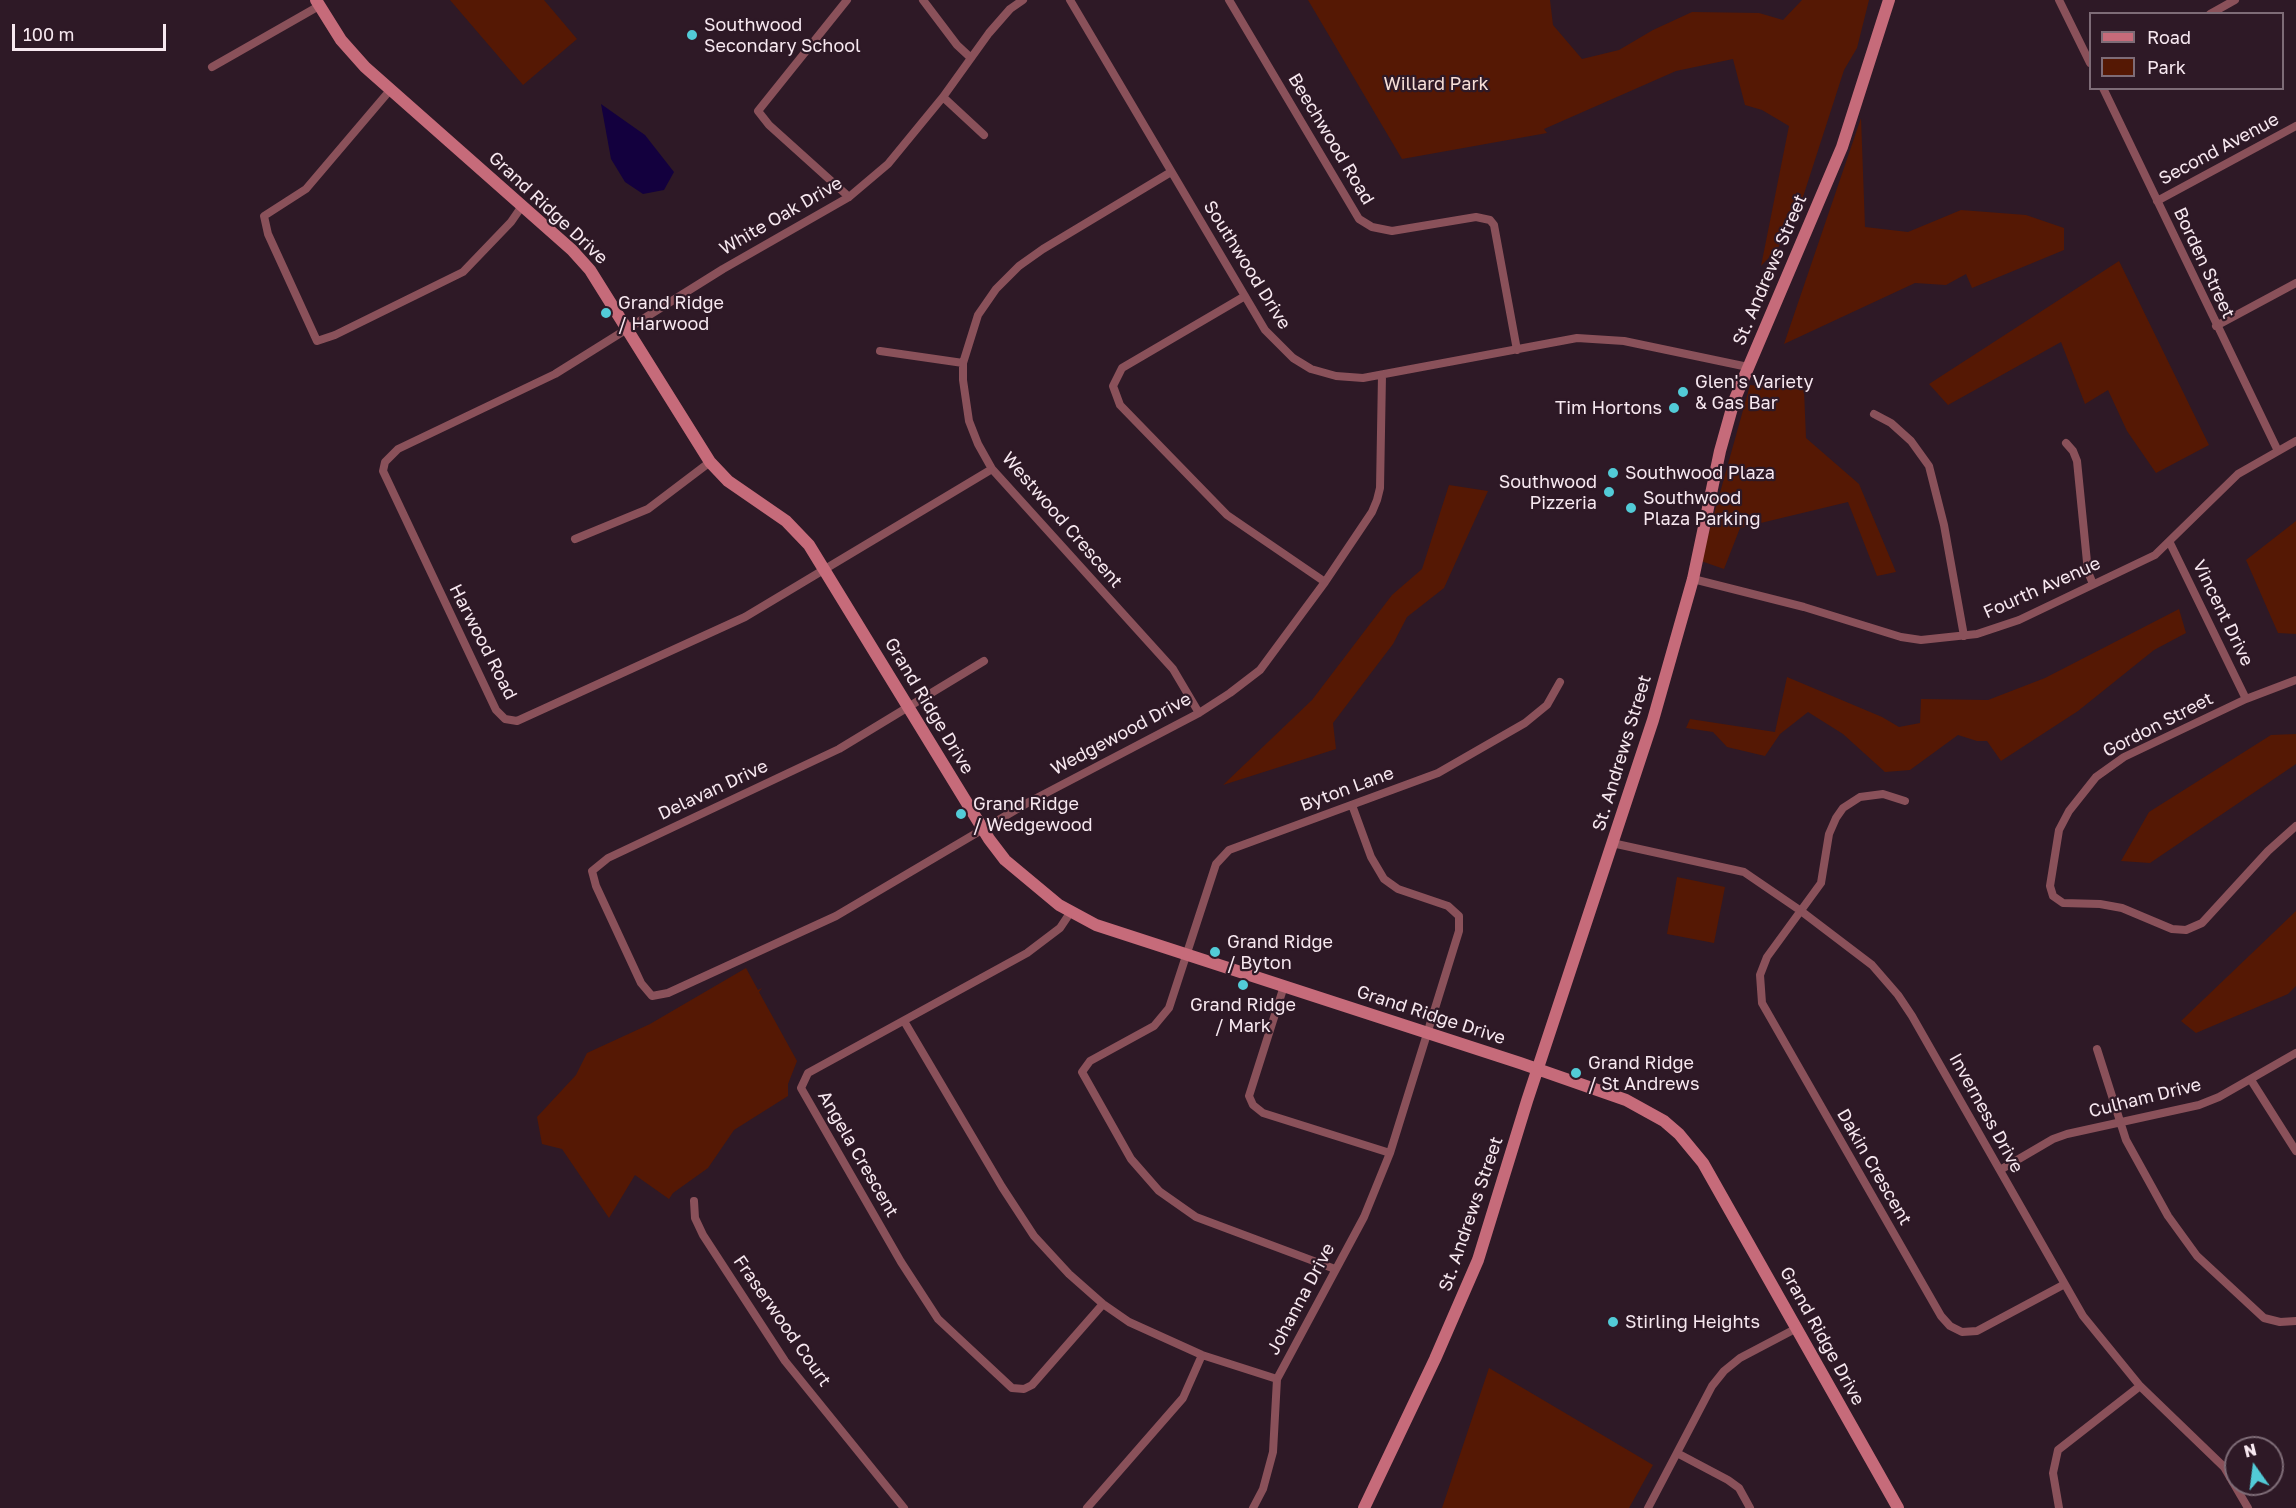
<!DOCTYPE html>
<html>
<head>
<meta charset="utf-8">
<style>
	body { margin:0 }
	#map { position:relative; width:2296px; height:1508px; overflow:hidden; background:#2e1926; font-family:"Golos Text",sans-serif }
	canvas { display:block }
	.legend { position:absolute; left:2089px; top:12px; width:195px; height:78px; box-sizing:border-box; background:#2e1926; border:2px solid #7e6c77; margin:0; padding:8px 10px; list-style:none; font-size:18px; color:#f7e8f0 }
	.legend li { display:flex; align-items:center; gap:12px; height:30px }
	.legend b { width:30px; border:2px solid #7e6c77 }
	.north { position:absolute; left:2224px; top:1436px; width:60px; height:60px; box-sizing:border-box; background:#2e1926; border:2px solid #7e6c77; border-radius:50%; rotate:346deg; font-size:16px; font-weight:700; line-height:24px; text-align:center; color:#f7e8f0 }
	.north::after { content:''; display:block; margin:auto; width:21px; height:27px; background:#52cbd7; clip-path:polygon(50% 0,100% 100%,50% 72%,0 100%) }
	.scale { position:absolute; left:12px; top:24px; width:154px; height:27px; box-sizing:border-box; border:3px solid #f7e8f0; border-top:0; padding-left:8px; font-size:18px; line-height:21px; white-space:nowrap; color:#f7e8f0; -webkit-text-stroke:4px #2e1926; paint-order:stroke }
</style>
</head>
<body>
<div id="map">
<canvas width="2296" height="1508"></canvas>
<ul class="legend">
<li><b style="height:8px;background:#c66b7a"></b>Road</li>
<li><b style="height:16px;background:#551804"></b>Park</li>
</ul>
<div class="north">N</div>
<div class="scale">100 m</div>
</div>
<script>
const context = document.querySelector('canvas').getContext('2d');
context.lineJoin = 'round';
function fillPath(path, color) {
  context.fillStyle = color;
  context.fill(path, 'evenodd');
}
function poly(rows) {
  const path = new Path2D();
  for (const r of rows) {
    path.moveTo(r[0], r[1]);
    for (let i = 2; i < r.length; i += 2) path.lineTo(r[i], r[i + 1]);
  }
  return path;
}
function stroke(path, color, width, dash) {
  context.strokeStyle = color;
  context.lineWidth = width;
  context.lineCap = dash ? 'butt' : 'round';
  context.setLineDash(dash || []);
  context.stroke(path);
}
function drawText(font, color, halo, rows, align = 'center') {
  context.font = font + ' "Golos Text",sans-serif';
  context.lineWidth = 4.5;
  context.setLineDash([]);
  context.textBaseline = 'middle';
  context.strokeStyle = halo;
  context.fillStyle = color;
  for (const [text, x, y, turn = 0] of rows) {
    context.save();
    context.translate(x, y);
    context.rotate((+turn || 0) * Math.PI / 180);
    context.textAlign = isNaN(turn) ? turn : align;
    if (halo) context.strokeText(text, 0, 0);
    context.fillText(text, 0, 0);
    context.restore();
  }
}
const green = poly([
	[450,0,544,0,577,39,523,85],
	[1308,0,1550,0,1553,25,1582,59,1619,50,1653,30,1692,12,1759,13,1783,20,1802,0,1869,0,1857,48,1844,70,1802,200,1778,248,1761,266,1789,126,1762,110,1745,105,1733,59,1676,71,1544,129,1547,133,1402,159],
	[1861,118,1865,227,1908,232,1961,210,2026,215,2064,228,2064,250,1972,288,1966,274,1946,285,1915,283,1784,344],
	[2119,261,2209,445,2156,473,2127,431,2108,390,2085,404,2061,342,1948,405,1929,384],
	[1750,385,1804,390,1806,438,1859,484,1896,572,1877,576,1848,502,1740,528,1724,569,1701,561],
	[1449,485,1488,491,1444,588,1407,617,1393,644,1333,723,1336,749,1223,785,1312,700,1392,595,1422,569],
	[2296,521,2296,634,2278,633,2246,560],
	[2179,609,2186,633,2154,650,2078,711,2001,761,1987,741,1977,741,1958,735,1910,770,1885,772,1843,734,1808,712,1780,734,1765,756,1727,747,1713,732,1686,728,1690,719,1775,732,1787,677,1882,717,1899,727,1920,723,1921,699,1988,700,2045,678],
	[2296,734,2296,764,2150,863,2121,861,2149,812,2271,735],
	[1677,877,1725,887,1714,943,1667,934],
	[2296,911,2296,986,2288,994,2196,1033,2181,1021],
	[746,968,758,990,762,988,759,992,797,1061,788,1084,788,1096,734,1130,708,1168,673,1193,669,1199,635,1175,609,1218,562,1149,542,1144,537,1117,576,1075,587,1053,650,1024],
	[1489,1368,1653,1465,1629,1508,1442,1508]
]);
const water = poly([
	[601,104,645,135,674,172,664,190,643,194,625,182,611,159]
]);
const street = poly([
	[847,0,758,111,769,125,849,197],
	[923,0,957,45,971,58],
	[1070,0,1265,330,1293,358,1311,369,1336,376,1363,378,1577,338,1624,341,1748,367],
	[1229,0,1359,219,1372,227,1392,231,1476,217,1490,220,1494,225,1517,350],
	[2059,0,2090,63],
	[2210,14,2235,0],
	[212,67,319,6],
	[2103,88,2278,451],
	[391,89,306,189,264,216,268,234,317,341,335,335,463,272,511,222,522,206],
	[943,97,984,135],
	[1171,172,1043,249,1019,266,996,289,978,315,963,363,963,380,969,421,978,444,992,469,1173,669,1199,713],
	[2157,201,2296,126],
	[1245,296,1122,368,1113,386,1120,405,1227,515,1325,582],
	[2216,326,2296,283],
	[880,351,963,363],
	[1874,414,1891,423,1911,441,1929,466,1944,525,1964,636],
	[2066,443,2073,451,2077,461,2088,572,2093,584],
	[992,469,745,617,517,721,505,719,496,710,383,471,385,462,398,449,555,374,723,269,849,197,888,164,943,97,989,33,1010,9,1023,0],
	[575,539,648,509,710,462],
	[2170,543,2246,699],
	[1693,579,1804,607,1901,637,1921,640,1977,634,2019,620,2155,555,2238,474,2296,441],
	[984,661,839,749,608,858,592,871,596,886,641,983,652,996,668,993,836,916,1029,802,1199,713,1230,693,1260,670,1325,582,1372,512,1377,500,1380,488,1382,375],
	[2296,680,2246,699,2124,757,2096,777,2069,811,2059,830,2050,886,2053,896,2063,903,2100,904,2122,908,2172,929,2186,930,2202,923,2268,851,2296,826],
	[1905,801,1883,794,1860,797,1843,808,1836,818,1829,834,1821,883,1767,957,1760,975,1762,1003,1941,1316,1950,1326,1962,1332,1977,1331,2063,1285],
	[1612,843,1744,872,1801,911,1872,965,1898,995,1912,1016,2083,1316,2140,1386,2224,1467,2248,1508],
	[1070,913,1060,928,1027,953,808,1073,801,1088,901,1262,938,1319,1012,1388,1024,1389,1032,1385,1103,1304],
	[1284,986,1249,1096,1253,1105,1263,1113,1390,1153],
	[904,1021,1002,1187,1034,1236,1069,1274,1103,1304,1129,1322,1202,1355,1277,1379],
	[2097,1049,2126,1140,2168,1216,2197,1256,2264,1318,2280,1322,2296,1321],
	[2251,1080,2296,1151],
	[2000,1170,2053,1139,2067,1134,2199,1105,2219,1097,2296,1053],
	[694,1201,695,1218,703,1235,785,1361,904,1508],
	[1335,1269,1196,1217,1159,1191,1131,1159,1082,1072,1090,1061,1154,1026,1169,1008,1216,864,1229,850,1438,773,1525,723,1547,705,1560,682],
	[1677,1453,1728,1480,1739,1488,1750,1508],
	[1087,1508,1183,1398,1202,1355],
	[1253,1508,1263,1489,1273,1452,1277,1379,1364,1217,1390,1153,1459,931,1459,916,1448,906,1398,889,1384,879,1371,857,1352,805],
	[1648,1508,1712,1386,1724,1371,1740,1358,1797,1328],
	[2059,1508,2053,1473,2058,1450,2140,1386]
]);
const secondary = poly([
	[316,0,341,40,365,67,572,250,590,270,710,462,728,481,786,521,809,545,989,839,1005,860,1059,905,1096,925,1520,1063,1626,1100,1664,1121,1679,1134,1703,1163,1898,1508],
	[1364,1508,1435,1359,1478,1260,1527,1101,1653,720,1693,579,1720,451,1734,401,1842,147,1889,0]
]);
const markers = [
	[692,35,6,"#52cbd7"],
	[606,313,6,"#52cbd7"],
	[1683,392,6,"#52cbd7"],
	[1674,408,6,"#52cbd7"],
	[1613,473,6,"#52cbd7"],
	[1609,492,6,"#52cbd7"],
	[1631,508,6,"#52cbd7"],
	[961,814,6,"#52cbd7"],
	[1215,952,6,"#52cbd7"],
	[1243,985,6,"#52cbd7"],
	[1576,1073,6,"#52cbd7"],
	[1613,1322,6,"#52cbd7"]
];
const poiNames = [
	["Southwood",704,25],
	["Secondary School",704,46],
	["Grand Ridge",618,303],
	["/ Harwood",618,324],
	["Glen's Variety",1695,382],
	["& Gas Bar",1695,403],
	["Tim Hortons",1662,408,"right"],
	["Southwood Plaza",1625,473],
	["Southwood",1597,482,"right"],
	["Pizzeria",1597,503,"right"],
	["Southwood",1643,498],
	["Plaza Parking",1643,519],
	["Grand Ridge",973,804],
	["/ Wedgewood",973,825],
	["Grand Ridge",1227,942],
	["/ Byton",1227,963],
	["Grand Ridge",1243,1005,"center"],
	["/ Mark",1243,1026,"center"],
	["Grand Ridge",1588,1063],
	["/ St Andrews",1588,1084],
	["Stirling Heights",1625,1322]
];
const parkNames = [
	["Willard Park",1436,84]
];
const streetNames = [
	["Beechwood Road",1331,139,59],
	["Second Avenue",2219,149,-28],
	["Grand Ridge Drive",548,208,43],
	["White Oak Drive",781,216,-30],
	["Borden Street",2204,263,65],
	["Southwood Drive",1247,265,58],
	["St. Andrews Street",1770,270,-67],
	["Westwood Crescent",1062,520,49],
	["Fourth Avenue",2042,588,-24],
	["Vincent Drive",2223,613,64],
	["Harwood Road",483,642,63],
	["Grand Ridge Drive",929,706,59],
	["Gordon Street",2158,725,-27],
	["Wedgewood Drive",1121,734,-28],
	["St. Andrews Street",1622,753,-73],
	["Byton Lane",1347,789,-20],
	["Delavan Drive",713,790,-25],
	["Grand Ridge Drive",1431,1015,18],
	["Culham Drive",2145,1098,-14],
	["Inverness Drive",1986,1113,61],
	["Angela Crescent",858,1154,60],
	["Dakin Crescent",1874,1167,60],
	["St. Andrews Street",1471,1214,-71],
	["Johanna Drive",1301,1299,-62],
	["Fraserwood Court",782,1321,55],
	["Grand Ridge Drive",1822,1336,61]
];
fillPath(green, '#551804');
fillPath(water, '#13003e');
stroke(street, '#8a515a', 8);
stroke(secondary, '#c66b7a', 12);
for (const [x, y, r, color] of markers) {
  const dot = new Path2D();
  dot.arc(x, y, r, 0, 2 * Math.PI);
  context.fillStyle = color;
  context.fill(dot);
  stroke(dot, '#2e1926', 2);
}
drawText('18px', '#f7e8f0', '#2e1926', poiNames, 'left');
drawText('18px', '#f6ded7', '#2e1926', parkNames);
drawText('18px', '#f7e8f0', '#2e1926', streetNames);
</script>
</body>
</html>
